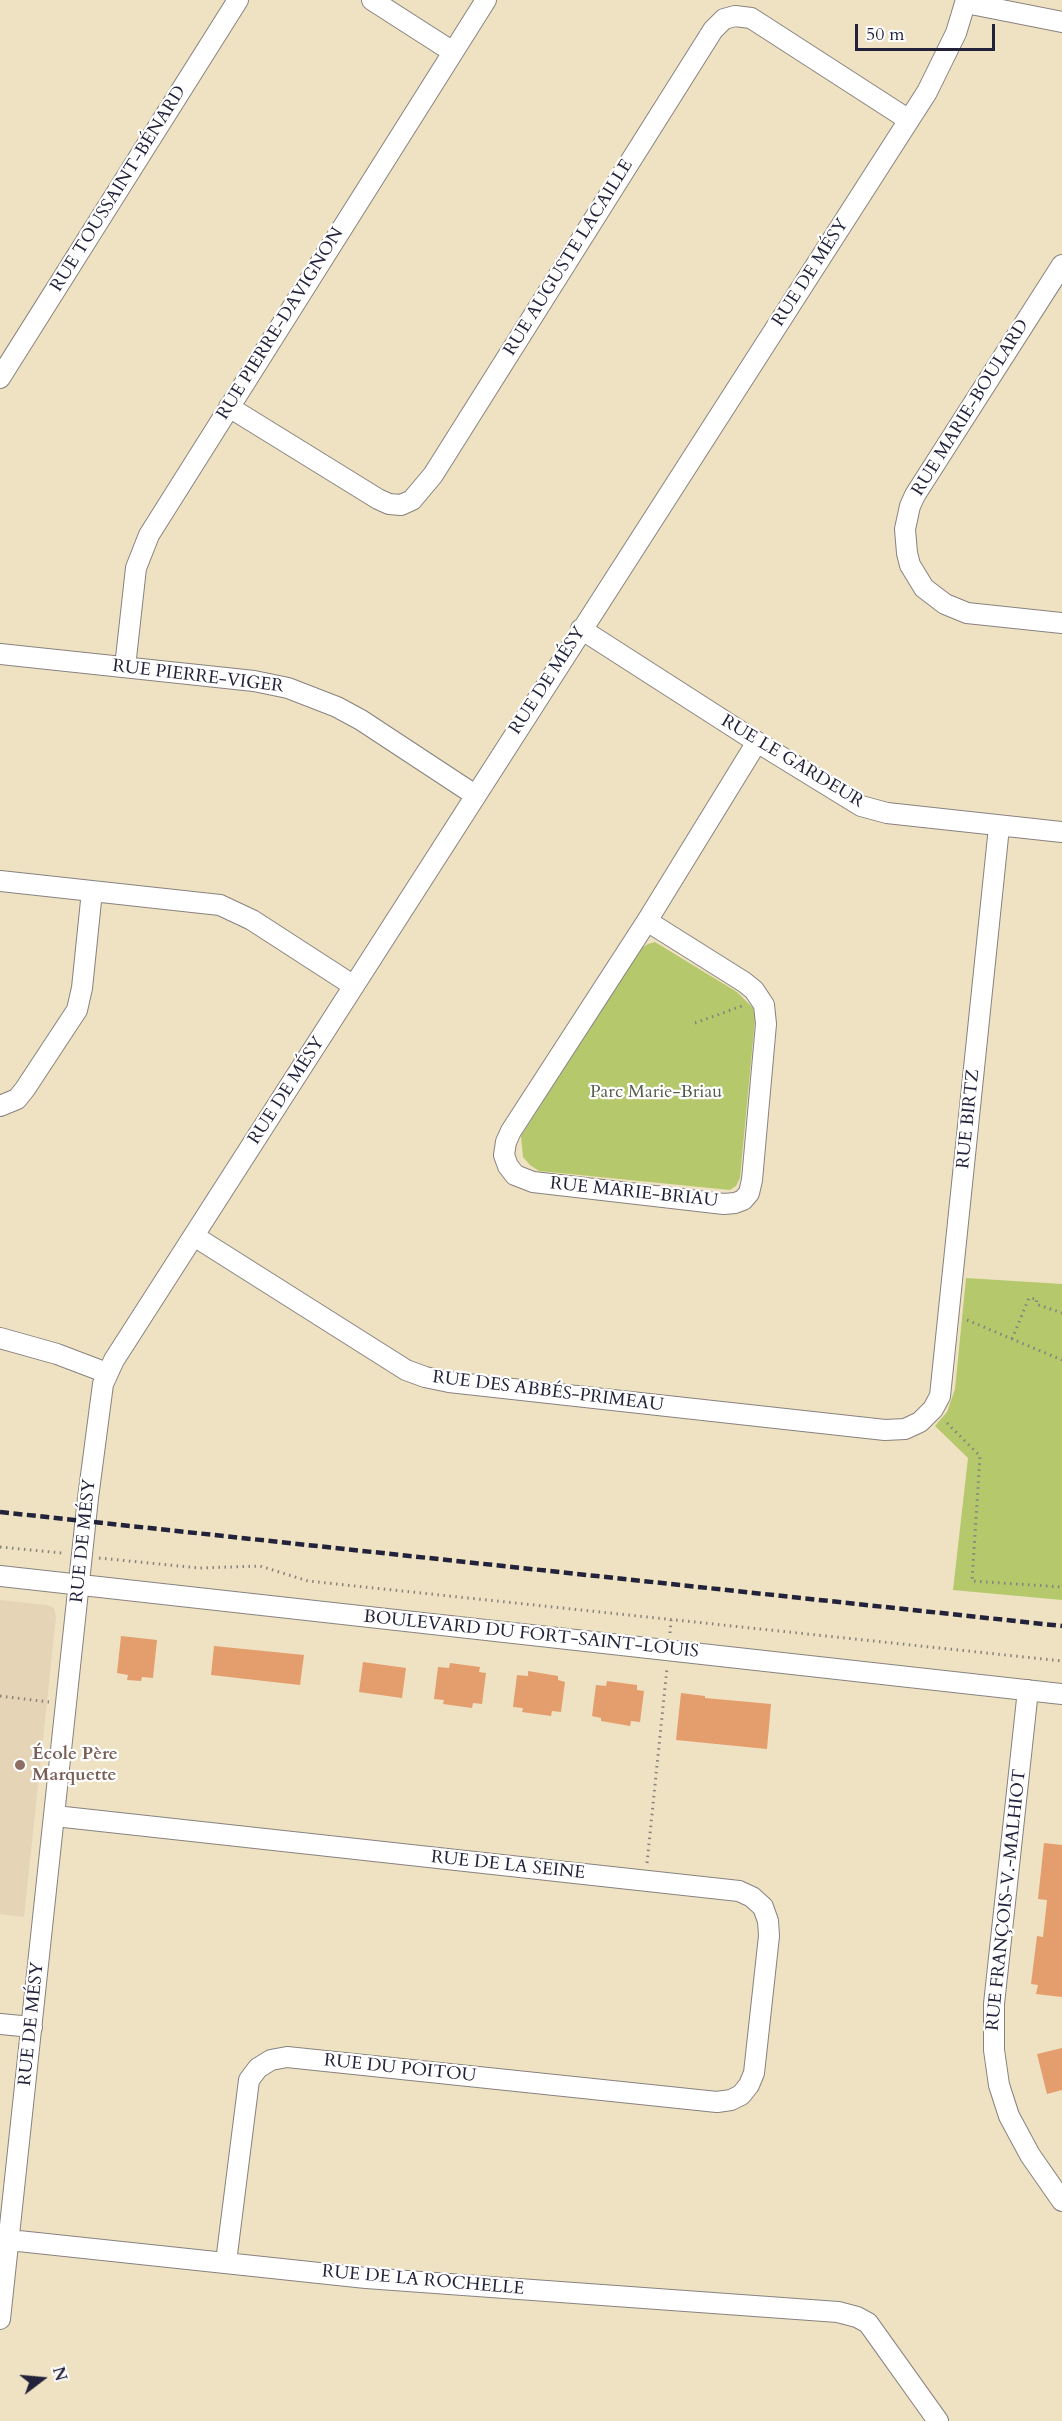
<!DOCTYPE html>
<html>
<head>
<meta charset="utf-8">
<style>
	body { margin:0 }
	#map { position:relative; width:1062px; height:2421px; overflow:hidden; background:#eee2c3; font-family:Cardo,serif }
	canvas { display:block }
	.north { position:absolute; left:12px; top:2349px; width:60px; height:60px; -webkit-text-stroke:4px #fff; paint-order:stroke; rotate:74deg; font-size:16px; font-weight:700; line-height:24px; text-align:center; color:#22223b }
	.north::after { content:''; display:block; margin:auto; width:21px; height:27px; background:#22223b; clip-path:polygon(50% 0,100% 100%,50% 72%,0 100%) }
	.scale { position:absolute; left:855px; top:24px; width:140px; height:27px; box-sizing:border-box; border:3px solid #22223b; border-top:0; padding-left:8px; font-size:18px; line-height:21px; white-space:nowrap; color:#22223b; -webkit-text-stroke:4px #fff; paint-order:stroke }
</style>
</head>
<body>
<div id="map">
<canvas width="1062" height="2421"></canvas>
<div class="north">N</div>
<div class="scale">50 m</div>
</div>
<script>
const context = document.querySelector('canvas').getContext('2d');
context.lineJoin = 'round';
function fillPath(path, color) {
  context.fillStyle = color;
  context.fill(path, 'evenodd');
}
function poly(rows) {
  const path = new Path2D();
  for (const r of rows) {
    path.moveTo(r[0], r[1]);
    for (let i = 2; i < r.length; i += 2) path.lineTo(r[i], r[i + 1]);
  }
  return path;
}
function stroke(path, color, width, dash) {
  context.strokeStyle = color;
  context.lineWidth = width;
  context.lineCap = dash ? 'butt' : 'round';
  context.setLineDash(dash || []);
  context.stroke(path);
}
function drawText(font, color, halo, rows, align = 'center') {
  context.font = font + ' Cardo,serif';
  context.lineWidth = 4.5;
  context.setLineDash([]);
  context.textBaseline = 'middle';
  context.strokeStyle = halo;
  context.fillStyle = color;
  for (const [text, x, y, turn = 0] of rows) {
    context.save();
    context.translate(x, y);
    context.rotate((+turn || 0) * Math.PI / 180);
    context.textAlign = isNaN(turn) ? turn : align;
    if (halo) context.strokeText(text, 0, 0);
    context.fillText(text, 0, 0);
    context.restore();
  }
}
const built = poly([
	[0,1600,47,1605,54,1608,56,1617,24,1917,0,1914]
]);
const green = poly([
	[655,942,737,992,753,1008,755,1019,740,1178,736,1186,730,1190,539,1171,530,1165,523,1157,521,1136,640,949,648,944],
	[966,1278,1062,1284,1062,1600,953,1590,968,1458,935,1426,947,1412,955,1389]
]);
const building = poly([
	[121,1636,157,1640,153,1678,142,1677,141,1681,127,1680,128,1675,117,1673],
	[214,1646,304,1655,300,1685,211,1675],
	[363,1662,406,1668,402,1698,359,1692],
	[450,1663,480,1667,479,1672,486,1673,482,1704,473,1703,472,1708,443,1704,444,1700,434,1699,438,1667,449,1668],
	[528,1671,558,1676,558,1680,565,1682,561,1712,552,1711,551,1716,522,1712,523,1708,513,1707,517,1675,528,1676],
	[607,1681,637,1685,637,1690,644,1691,640,1722,631,1721,630,1726,601,1721,601,1718,592,1716,596,1685,606,1686],
	[681,1693,705,1696,705,1698,771,1704,767,1749,676,1740],
	[1044,1843,1062,1845,1062,1997,1036,1994,1038,1985,1031,1984,1037,1936,1043,1937,1047,1900,1038,1899],
	[1062,2048,1062,2090,1047,2094,1037,2054]
]);
const path = poly([
	[695,1023,742,1006],
	[967,1320,1062,1360],
	[1012,1339,1029,1298,1037,1299,1036,1304,1062,1313],
	[947,1423,980,1456,972,1581,1062,1587],
	[0,1547,62,1553],
	[99,1558,199,1568,260,1566,308,1581,1062,1661],
	[670,1633,671,1620],
	[0,1696,49,1702],
	[647,1863,667,1668]
]);
const minor = poly([
	[372,0,453,52],
	[966,3,1062,22],
	[1062,265,915,495,910,506,905,529,907,553,910,565,924,588,945,604,967,613,1062,623],
	[0,378,238,0],
	[229,407,378,499,389,504,401,505,412,500,433,475,713,30,724,19,735,16,751,18,909,120],
	[581,629,757,742,861,806,887,813,1062,832],
	[0,654,254,681,288,688,337,707,361,720,475,795],
	[125,667,136,568,149,535,486,0],
	[0,881,220,905,252,920,354,986],
	[647,921,744,982,754,990,764,1005,766,1024,752,1180,749,1193,743,1200,735,1203,724,1204,533,1182,515,1175,508,1166,504,1155,506,1142,511,1131,647,921,757,742],
	[0,1106,17,1099,25,1089,77,1010,82,988,92,891],
	[194,1236,406,1370,425,1377,449,1382,885,1430,905,1429,920,1422,933,1409,940,1396,999,827],
	[0,1338,57,1354,107,1373],
	[0,1576,1062,1694],
	[1028,1690,994,2004,994,2050,999,2085,1009,2116,1030,2155,1062,2201],
	[55,1816,739,1891,752,1897,763,1907,768,1921,769,1936,754,2073,749,2085,741,2095,731,2100,717,2102,287,2057,271,2060,258,2068,249,2080,226,2262],
	[0,2024,32,2027],
	[9,2240,366,2278,838,2312,857,2317,868,2323,938,2421],
	[0,2319,88,1498,103,1384,114,1360,927,92,956,33,966,0]
]);
const rail = poly([
	[0,1512,1062,1626]
]);
const markers = [
	[20,1765,6,"#8d6e63"]
];
const streetNames = [
	["RUE TOUSSAINT-BÉNARD",119,189,-58],
	["RUE AUGUSTE LACAILLE",569,258,-58],
	["RUE DE MÉSY",811,273,-57],
	["RUE PIERRE-DAVIGNON",281,324,-58],
	["RUE MARIE-BOULARD",971,408,-58],
	["RUE PIERRE-VIGER",198,677,7],
	["RUE DE MÉSY",548,681,-57],
	["RUE LE GARDEUR",792,762,31],
	["RUE DE MÉSY",287,1091,-57],
	["RUE BIRTZ",969,1119,-84],
	["RUE MARIE-BRIAU",634,1193,6],
	["RUE DES ABBÉS-PRIMEAU",548,1392,7],
	["RUE DE MÉSY",84,1541,-84],
	["BOULEVARD DU FORT-SAINT-LOUIS",531,1635,6],
	["RUE DE LA SEINE",508,1866,6],
	["RUE FRANÇOIS-V.-MALHIOT",1007,1900,-84],
	["RUE DE MÉSY",32,2024,-84],
	["RUE DU POITOU",400,2069,6],
	["RUE DE LA ROCHELLE",423,2281,5]
];
const parkNames = [
	["Parc Marie-Briau",656,1093]
];
const educationNames = [
	["École Père",32,1755],
	["Marquette",32,1776]
];
fillPath(built, '#e6d4b7');
fillPath(green, '#b6c86c');
fillPath(building, '#e49d6d');
stroke(minor, '#88827f', 22);
stroke(path, '#88827f', 3, [1.5, 4.5]);
stroke(minor, '#fff', 20);
stroke(rail, '#22223b', 4.5, [9, 4.5]);
for (const [x, y, r, color] of markers) {
  const dot = new Path2D();
  dot.arc(x, y, r, 0, 2 * Math.PI);
  context.fillStyle = color;
  context.fill(dot);
  stroke(dot, '#fff', 2);
}
drawText('18px', '#22223b', '#fff', streetNames);
drawText('18px', '#565c4c', '#fff', parkNames);
drawText('bold 18px', '#785e54', '#fff', educationNames, 'left');
</script>
</body>
</html>
